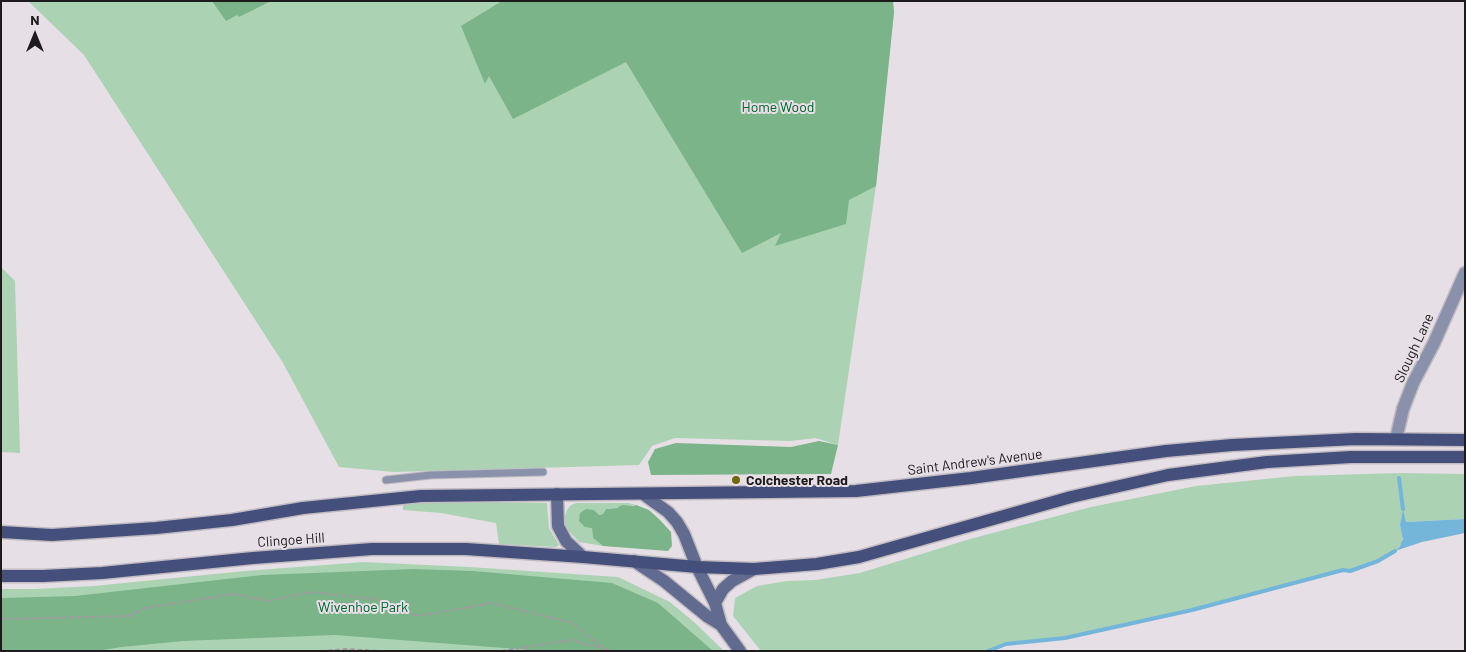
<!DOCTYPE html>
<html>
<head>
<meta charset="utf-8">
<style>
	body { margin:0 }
	#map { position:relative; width:1466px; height:652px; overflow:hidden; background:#e6dfe6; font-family:Barlow,sans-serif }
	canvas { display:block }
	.frame { position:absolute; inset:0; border:2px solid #1e1b1e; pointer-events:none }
	.north { position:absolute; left:10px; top:10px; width:50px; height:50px; -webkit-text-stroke:4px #e6dfe6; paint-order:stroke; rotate:0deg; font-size:14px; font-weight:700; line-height:20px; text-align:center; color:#1e1b1e }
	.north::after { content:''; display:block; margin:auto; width:18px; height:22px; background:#1e1b1e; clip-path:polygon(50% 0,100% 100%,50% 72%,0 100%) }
</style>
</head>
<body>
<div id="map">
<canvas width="1466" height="652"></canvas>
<div class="frame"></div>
<div class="north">N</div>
</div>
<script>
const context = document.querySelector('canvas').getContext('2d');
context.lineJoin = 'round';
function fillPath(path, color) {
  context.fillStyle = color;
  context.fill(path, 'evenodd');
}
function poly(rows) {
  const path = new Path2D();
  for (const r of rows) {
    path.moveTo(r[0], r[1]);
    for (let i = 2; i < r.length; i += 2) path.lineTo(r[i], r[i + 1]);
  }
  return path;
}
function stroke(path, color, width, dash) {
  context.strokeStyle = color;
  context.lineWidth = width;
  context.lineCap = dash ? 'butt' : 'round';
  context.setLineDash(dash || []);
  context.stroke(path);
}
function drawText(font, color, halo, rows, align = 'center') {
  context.font = font + ' Barlow,sans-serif';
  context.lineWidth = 4;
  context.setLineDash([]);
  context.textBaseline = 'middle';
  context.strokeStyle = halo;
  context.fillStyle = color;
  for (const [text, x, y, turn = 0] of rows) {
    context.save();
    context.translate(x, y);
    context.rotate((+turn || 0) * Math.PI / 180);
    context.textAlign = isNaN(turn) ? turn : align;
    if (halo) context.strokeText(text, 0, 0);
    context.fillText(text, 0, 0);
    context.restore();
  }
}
const green = poly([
	[28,1,893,1,894,12,876,186,838,445,816,438,790,441,675,438,652,446,639,465,394,472,339,467,283,363,84,55],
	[1,267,15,281,20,453,1,452],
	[1400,473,1465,474,1465,519,1406,522,1403,511,1400,525,1403,535,1402,543,1395,551,1378,561,1350,571,1343,570,1192,610,1083,635,1047,641,1006,644,987,651,761,651,733,616,735,598,757,586,787,581,815,580,860,573,970,539,1091,507,1196,486,1295,476],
	[441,501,547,503,549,528,559,545,556,547,499,544,496,523,441,513,403,510,403,504],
	[576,503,629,503,636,505,606,509,603,514,599,515,592,528,593,538,603,546,579,542,566,528,564,519,567,510,571,505],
	[364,562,469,567,618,577,670,602,694,622,724,651,1,651,1,589,35,589,94,586,245,571]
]);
const forest = poly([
	[212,1,271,1,239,17,237,15,226,21],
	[502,1,893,1,894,12,876,186,849,200,846,224,775,246,781,233,742,253,626,62,513,119,489,76,485,84,461,26],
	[819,441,838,445,831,474,651,475,648,462,655,449,676,443,791,447],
	[622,505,633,506,636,505,649,510,659,519,671,532,672,546,668,551,603,546,593,538,592,528,585,527,579,521,580,513,586,509,594,510,599,515,603,514,606,509,617,508],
	[414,569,473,571,612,583,658,603,713,651,543,651,335,635,183,641,122,647,96,651,1,651,1,598,75,596,262,575]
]);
const water = poly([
	[1403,509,1406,522,1465,519,1465,533,1422,542,1395,551,1400,546,1403,539,1400,525]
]);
const stream = poly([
	[1399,478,1403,509],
	[988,651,1006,644,1065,638,1192,610,1343,570,1350,571,1378,561,1395,551]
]);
const path = poly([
	[1,619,129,616,145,608,233,594,269,601,310,592,376,599,419,616,491,603,573,623,601,647],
	[320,651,347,649,380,651],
	[501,651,571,640,613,651],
	[524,651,531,647]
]);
const service = poly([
	[386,480,431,475,543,472]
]);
const minor = poly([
	[1396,439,1403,409,1413,383,1434,343,1465,273]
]);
const secondary = poly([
	[557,494,558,526,566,541,583,557],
	[643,494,668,512,677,522,684,534,697,567,715,603,721,625,740,651],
	[634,561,664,581,708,617,721,625],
	[715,603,723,589,732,581,754,569]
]);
const primary = poly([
	[1,532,52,535,156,528,232,520,303,508,421,496,856,491,971,478,1166,451,1232,445,1356,439,1465,440],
	[1,576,43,576,102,573,253,558,372,549,466,549,583,557,697,567,754,569,817,564,859,557,1071,497,1168,475,1267,462,1351,457,1465,457]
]);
const markers = [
	[736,480,5,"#6f6903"]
];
const parkNames = [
	["Home Wood",778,107],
	["Wivenhoe Park",363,607]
];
const streetNames = [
	["Slough Lane",1414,348,-65],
	["Saint Andrew's Avenue",975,462,-7],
	["Clingoe Hill",291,540,-4]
];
const poiNames = [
	["Colchester Road",746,480]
];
fillPath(green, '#abd3b3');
fillPath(forest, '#7bb489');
fillPath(water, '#74b5da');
stroke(stream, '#74b5da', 4);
stroke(service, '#c2bcc2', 9);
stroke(minor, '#c2bcc2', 15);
stroke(secondary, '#c2bcc2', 15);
stroke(primary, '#c2bcc2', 15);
stroke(path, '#a09aa0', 2, [5, 2.5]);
stroke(service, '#8a92ab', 7);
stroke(minor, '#8a92ab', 12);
stroke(secondary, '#616b8f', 12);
stroke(primary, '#44507b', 12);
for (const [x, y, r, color] of markers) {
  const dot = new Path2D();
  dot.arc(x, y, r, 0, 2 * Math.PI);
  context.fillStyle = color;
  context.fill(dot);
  stroke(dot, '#e6dfe6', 2);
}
drawText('14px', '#00622e', '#e6dfe6', parkNames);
drawText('14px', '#1e1b1e', '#e6dfe6', streetNames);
drawText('bold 14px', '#1e1b1e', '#e6dfe6', poiNames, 'left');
</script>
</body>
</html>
